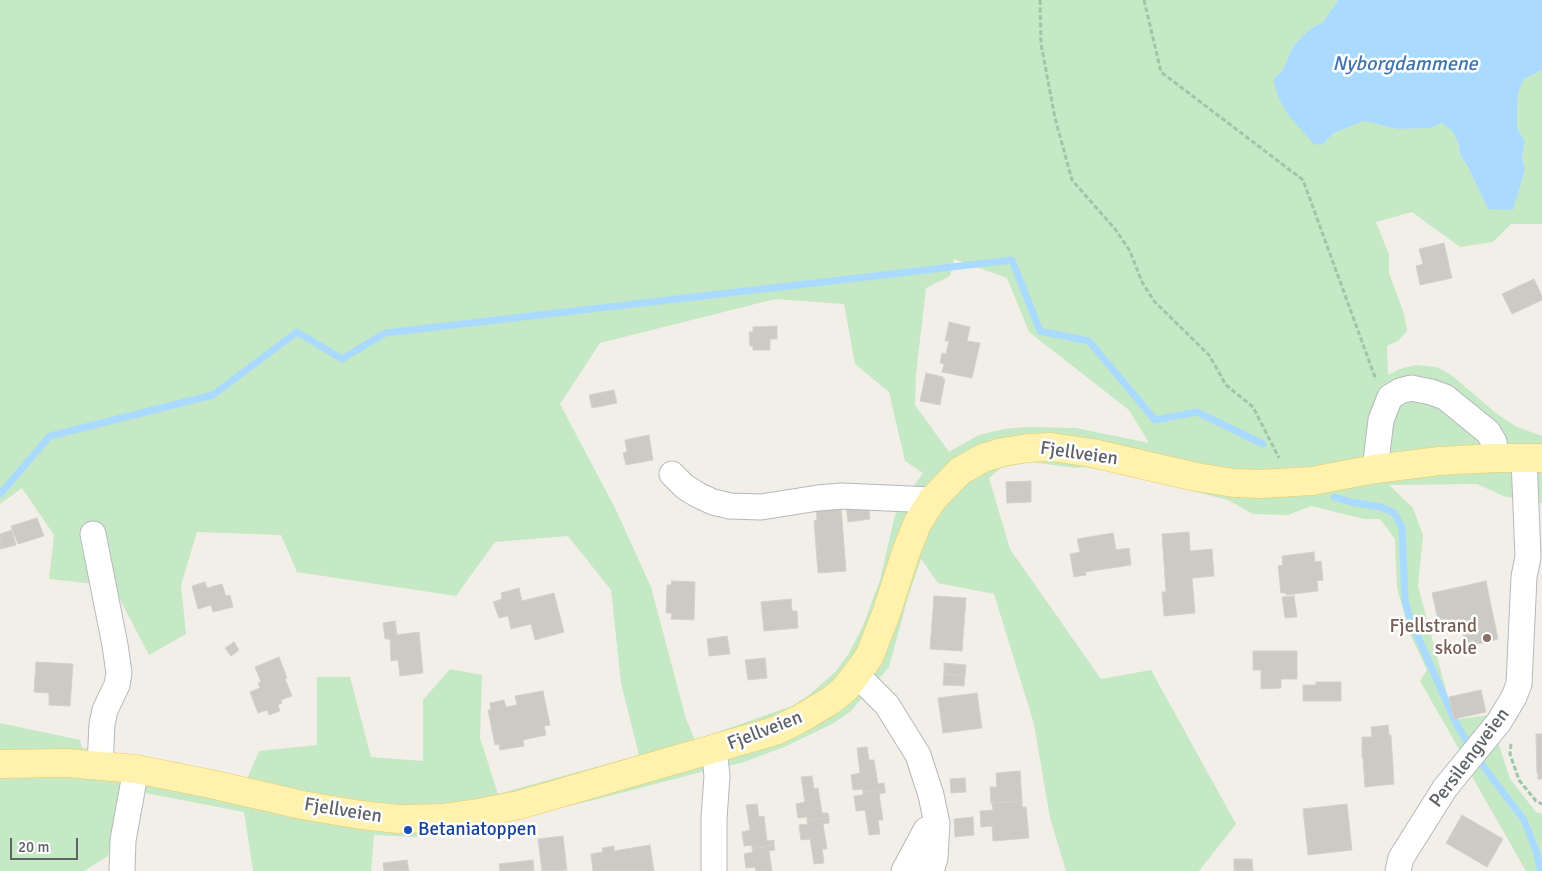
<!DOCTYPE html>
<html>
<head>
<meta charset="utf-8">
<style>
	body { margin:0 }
	#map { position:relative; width:1542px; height:871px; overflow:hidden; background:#f1efe8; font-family:Signika,sans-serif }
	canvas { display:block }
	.scale { position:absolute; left:10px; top:838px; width:68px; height:22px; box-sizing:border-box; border:2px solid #5f6368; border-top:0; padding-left:6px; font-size:15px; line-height:18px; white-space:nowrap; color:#5f6368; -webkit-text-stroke:4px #fff; paint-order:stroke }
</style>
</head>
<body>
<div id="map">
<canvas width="1542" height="871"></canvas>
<div class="scale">20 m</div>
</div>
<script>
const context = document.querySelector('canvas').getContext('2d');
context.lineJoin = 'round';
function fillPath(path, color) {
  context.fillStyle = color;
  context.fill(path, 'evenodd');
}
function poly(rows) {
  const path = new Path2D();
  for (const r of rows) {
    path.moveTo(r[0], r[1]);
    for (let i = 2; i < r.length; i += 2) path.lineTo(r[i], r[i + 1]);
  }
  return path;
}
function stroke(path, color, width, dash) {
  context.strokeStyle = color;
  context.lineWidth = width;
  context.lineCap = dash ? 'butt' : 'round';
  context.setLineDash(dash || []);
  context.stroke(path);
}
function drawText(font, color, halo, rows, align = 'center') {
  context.font = font + ' Signika,sans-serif';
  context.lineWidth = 5;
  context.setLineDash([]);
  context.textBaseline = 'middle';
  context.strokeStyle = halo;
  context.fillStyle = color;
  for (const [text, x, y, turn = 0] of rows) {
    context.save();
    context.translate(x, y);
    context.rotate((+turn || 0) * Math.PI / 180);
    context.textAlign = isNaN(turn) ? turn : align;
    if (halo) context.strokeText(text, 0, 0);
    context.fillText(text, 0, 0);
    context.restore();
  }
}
const green = poly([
	[0,0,1338,0,1323,22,1310,29,1294,45,1282,71,1273,79,1324,143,1334,133,1364,121,1397,129,1431,128,1442,123,1453,132,1458,142,1460,154,1468,167,1488,209,1513,209,1525,170,1522,158,1525,141,1517,128,1517,110,1518,93,1524,79,1542,70,1542,224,1511,224,1493,242,1460,247,1412,212,1376,222,1389,255,1389,273,1404,314,1407,331,1398,341,1387,346,1388,375,1400,369,1416,365,1436,367,1450,374,1497,414,1517,427,1542,436,1542,503,1503,496,1477,484,1389,485,1413,508,1423,535,1418,586,1446,690,1452,720,1489,715,1510,779,1536,812,1542,814,1542,871,1526,871,1474,780,1459,749,1420,681,1427,670,1410,634,1397,588,1395,539,1380,519,1364,519,1311,506,1288,515,1253,514,1228,500,1129,475,1084,467,1076,468,1031,462,1001,468,989,478,1010,549,1101,679,1151,670,1236,824,1199,871,1066,871,1050,818,1034,724,994,594,938,583,921,559,908,597,889,667,850,712,832,724,784,747,741,763,701,772,594,800,461,832,418,837,374,835,371,871,253,871,244,812,120,788,108,856,84,871,0,871,0,723,80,740,82,748,110,752,247,779,259,751,317,745,317,677,350,677,371,757,423,761,423,700,450,669,482,675,480,738,498,794,639,755,621,683,611,590,568,536,495,542,456,596,297,572,281,535,197,532,181,585,186,634,149,655,113,586,49,579,54,535,22,488,0,504],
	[954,259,1007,278,1029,332,1129,410,1149,443,1076,428,1026,427,1004,429,979,435,949,452,915,405,916,374,926,288,950,276],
	[775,299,844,304,855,364,889,392,905,461,923,473,909,492,895,515,880,580,863,626,849,653,836,671,809,695,792,706,695,740,686,719,651,587,616,510,560,404,600,343]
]);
const water = poly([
	[1338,0,1542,0,1542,70,1524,79,1518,93,1517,110,1517,128,1525,141,1522,158,1525,170,1513,210,1488,209,1468,167,1460,154,1458,142,1453,132,1442,123,1431,128,1397,129,1364,121,1334,133,1324,143,1319,145,1314,144,1289,116,1279,99,1273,79,1282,71,1294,45,1310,29,1323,22]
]);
const stream = poly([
	[0,494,50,436,213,395,297,332,342,359,385,333,1012,260,1040,331,1089,341,1155,420,1197,412,1263,444],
	[1334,497,1351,502,1381,507,1394,513,1402,527,1405,600,1410,619,1456,723,1471,749],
	[1477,758,1524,820,1536,851,1541,871]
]);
const building = poly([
	[1444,243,1452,278,1420,285,1416,266,1423,264,1419,249,1444,243],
	[1534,279,1542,296,1542,300,1512,314,1502,294,1534,279],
	[949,322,970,327,967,341,980,343,972,378,942,372,944,364,940,363,942,353,946,354,949,341,945,341,949,322],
	[777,326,777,339,770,339,770,350,753,350,753,346,750,346,749,332,753,332,753,327,777,326],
	[926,373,943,377,943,379,945,379,940,405,920,401,926,373],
	[614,390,617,403,592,408,589,395,614,390],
	[649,435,653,460,626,465,623,453,627,452,625,440,649,435],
	[1031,481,1031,502,1007,503,1006,482,1031,481],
	[868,502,870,519,848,522,846,504,868,502],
	[841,507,846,571,818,573,814,521,817,520,816,509,841,507],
	[37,518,44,536,18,544,11,526,37,518],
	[12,530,16,545,0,549,0,534,12,530],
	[1189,532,1190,551,1212,549,1214,576,1192,578,1195,613,1164,616,1162,592,1166,592,1162,534,1189,532],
	[1113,533,1116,550,1129,548,1131,565,1085,572,1086,575,1074,577,1070,554,1080,552,1077,539,1113,533],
	[1314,552,1315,562,1321,561,1323,580,1317,581,1318,591,1286,595,1286,593,1281,593,1278,566,1283,565,1282,556,1314,552],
	[672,581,695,582,694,620,671,619,672,613,666,613,667,585,671,585,672,581],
	[1486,581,1498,639,1466,647,1461,625,1440,629,1432,593,1486,581],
	[205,582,207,588,222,584,226,596,230,595,233,607,213,612,211,605,198,609,192,586,205,582],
	[519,588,522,601,554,593,564,632,535,640,531,624,511,629,508,616,499,618,493,602,502,599,501,593,519,588],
	[934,596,966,598,962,651,930,649,934,596],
	[1294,596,1297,617,1285,618,1282,597,1294,596],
	[791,599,792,611,797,611,798,628,764,631,761,602,791,599],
	[395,621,397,635,419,632,423,673,400,676,398,660,391,661,390,639,385,639,383,623,395,621],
	[727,636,730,654,709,656,707,639,727,636],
	[234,642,239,650,231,656,225,648,234,642],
	[1253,651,1297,651,1297,679,1281,679,1281,688,1261,689,1261,670,1253,670,1253,651],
	[279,657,287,678,285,679,292,696,281,700,282,703,278,705,280,711,269,715,267,710,258,713,250,692,260,688,258,683,261,682,255,667,279,657],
	[765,658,767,678,748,680,745,660,765,658],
	[36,662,73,664,70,706,49,705,49,693,34,692,36,662],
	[944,663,966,665,965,676,944,674,944,663],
	[944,674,965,676,964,686,943,685,944,674],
	[1316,682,1341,682,1341,701,1303,701,1303,685,1316,685,1316,682],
	[1481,690,1486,712,1454,719,1449,697,1481,690],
	[543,691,550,725,544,726,546,735,523,740,524,746,500,750,499,744,495,745,488,710,491,710,490,703,504,700,506,707,517,705,515,696,543,691],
	[977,693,982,728,943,733,938,698,977,693],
	[1388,725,1389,735,1391,735,1394,784,1365,787,1363,758,1362,758,1362,737,1372,737,1371,727,1388,725],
	[1536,734,1542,734,1542,779,1538,779,1538,773,1537,773,1536,734],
	[867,747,869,760,874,760,878,784,884,783,885,789,863,792,862,789,853,790,851,775,860,773,857,748,867,747],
	[1020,771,1022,801,991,803,990,787,997,787,996,773,1020,771],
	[812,776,814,789,818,788,822,813,828,813,829,817,807,821,807,817,798,818,796,804,805,802,801,777,812,776],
	[965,778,966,792,951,793,950,779,965,778],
	[885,789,885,793,879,794,883,820,878,820,880,834,869,835,865,810,856,811,854,796,863,795,863,792,885,789],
	[1022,801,1022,807,1026,807,1029,838,993,841,992,826,981,827,980,811,993,810,992,803,1022,801],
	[757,804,759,817,764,816,767,841,774,840,774,845,752,849,752,845,744,846,742,832,750,830,746,805,757,804],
	[1347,804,1352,850,1308,855,1303,809,1347,804],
	[1462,815,1503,839,1487,867,1446,843,1462,815],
	[829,817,829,823,823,824,827,849,822,849,824,863,814,864,810,839,801,840,799,825,808,824,807,821,829,817],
	[973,817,974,835,955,837,954,819,973,817],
	[563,836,567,870,542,871,538,839,563,836],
	[650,845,654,871,593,871,591,854,603,852,602,848,614,846,614,851,650,845],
	[774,845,775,850,769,851,772,871,756,871,755,867,746,868,744,854,753,852,752,849,774,845],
	[1234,859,1252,859,1253,871,1234,871,1234,859],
	[407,860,409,871,384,871,383,863,407,860],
	[533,860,534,871,500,871,499,864,533,860]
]);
const path = poly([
	[1040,0,1041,44,1055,118,1072,180,1115,229,1130,251,1142,282,1154,301,1209,355,1226,385,1253,407,1279,458],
	[1144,0,1161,72,1303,180,1376,380],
	[1511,744,1510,754,1519,780,1536,801,1542,804]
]);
const minor = poly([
	[1375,469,1381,420,1390,397,1400,391,1411,388,1431,392,1445,397,1488,432,1494,442,1496,458],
	[672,474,685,487,698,495,713,502,730,506,761,507,818,498,842,496,932,500],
	[93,534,115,645,119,673,117,685,105,710,102,724,100,765],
	[855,676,868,686,887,705,918,755,931,795,937,824,935,858,931,871],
	[122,871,123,840,136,769],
	[714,871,714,818,717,776,714,749],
	[904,871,926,830,937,824],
	[1398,871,1401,858,1445,788,1499,722,1514,697,1519,684,1524,577,1528,557,1524,458]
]);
const major = poly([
	[0,764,67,763,136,769,211,784,302,805,361,815,398,819,442,818,478,813,519,805,775,731,798,720,830,701,845,689,869,657,886,614,905,555,917,524,932,500,960,471,983,458,1003,452,1028,448,1051,447,1092,453,1196,477,1234,483,1260,484,1312,481,1375,469,1439,461,1496,458,1542,458]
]);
const markers = [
	[1487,638,5,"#8d6e63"],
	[408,830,5,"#1a4fb4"]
];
const streetNames = [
	["Fjellveien",1079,454,8],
	["Fjellveien",765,731,-21],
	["Persilengveien",1470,758,-53],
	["Fjellveien",343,811,9]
];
const educationNames = [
	["Fjellstrand",1477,627],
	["skole",1477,649]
];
const transitNames = [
	["Betaniatoppen",418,830]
];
const waterNames = [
	["Nyborgdammene",1405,65]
];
fillPath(green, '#c5e8c5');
fillPath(water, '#aadaff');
stroke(stream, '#aadaff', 7);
fillPath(building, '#cccac5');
stroke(building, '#d6d1c6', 1);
stroke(minor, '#b5b8bc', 27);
stroke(major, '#f2c960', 29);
stroke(path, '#9cc7a9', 3, [5, 2.5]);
stroke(minor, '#fff', 25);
stroke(major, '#fff2af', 28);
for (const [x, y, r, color] of markers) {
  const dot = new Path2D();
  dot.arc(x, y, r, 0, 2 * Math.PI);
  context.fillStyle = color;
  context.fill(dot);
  stroke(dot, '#fff', 2);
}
drawText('19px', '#5f6368', '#fff', streetNames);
drawText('19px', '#785e54', '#fff', educationNames, 'right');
drawText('19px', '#164399', '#fff', transitNames, 'left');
drawText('italic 20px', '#4174aa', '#fff', waterNames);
</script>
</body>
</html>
